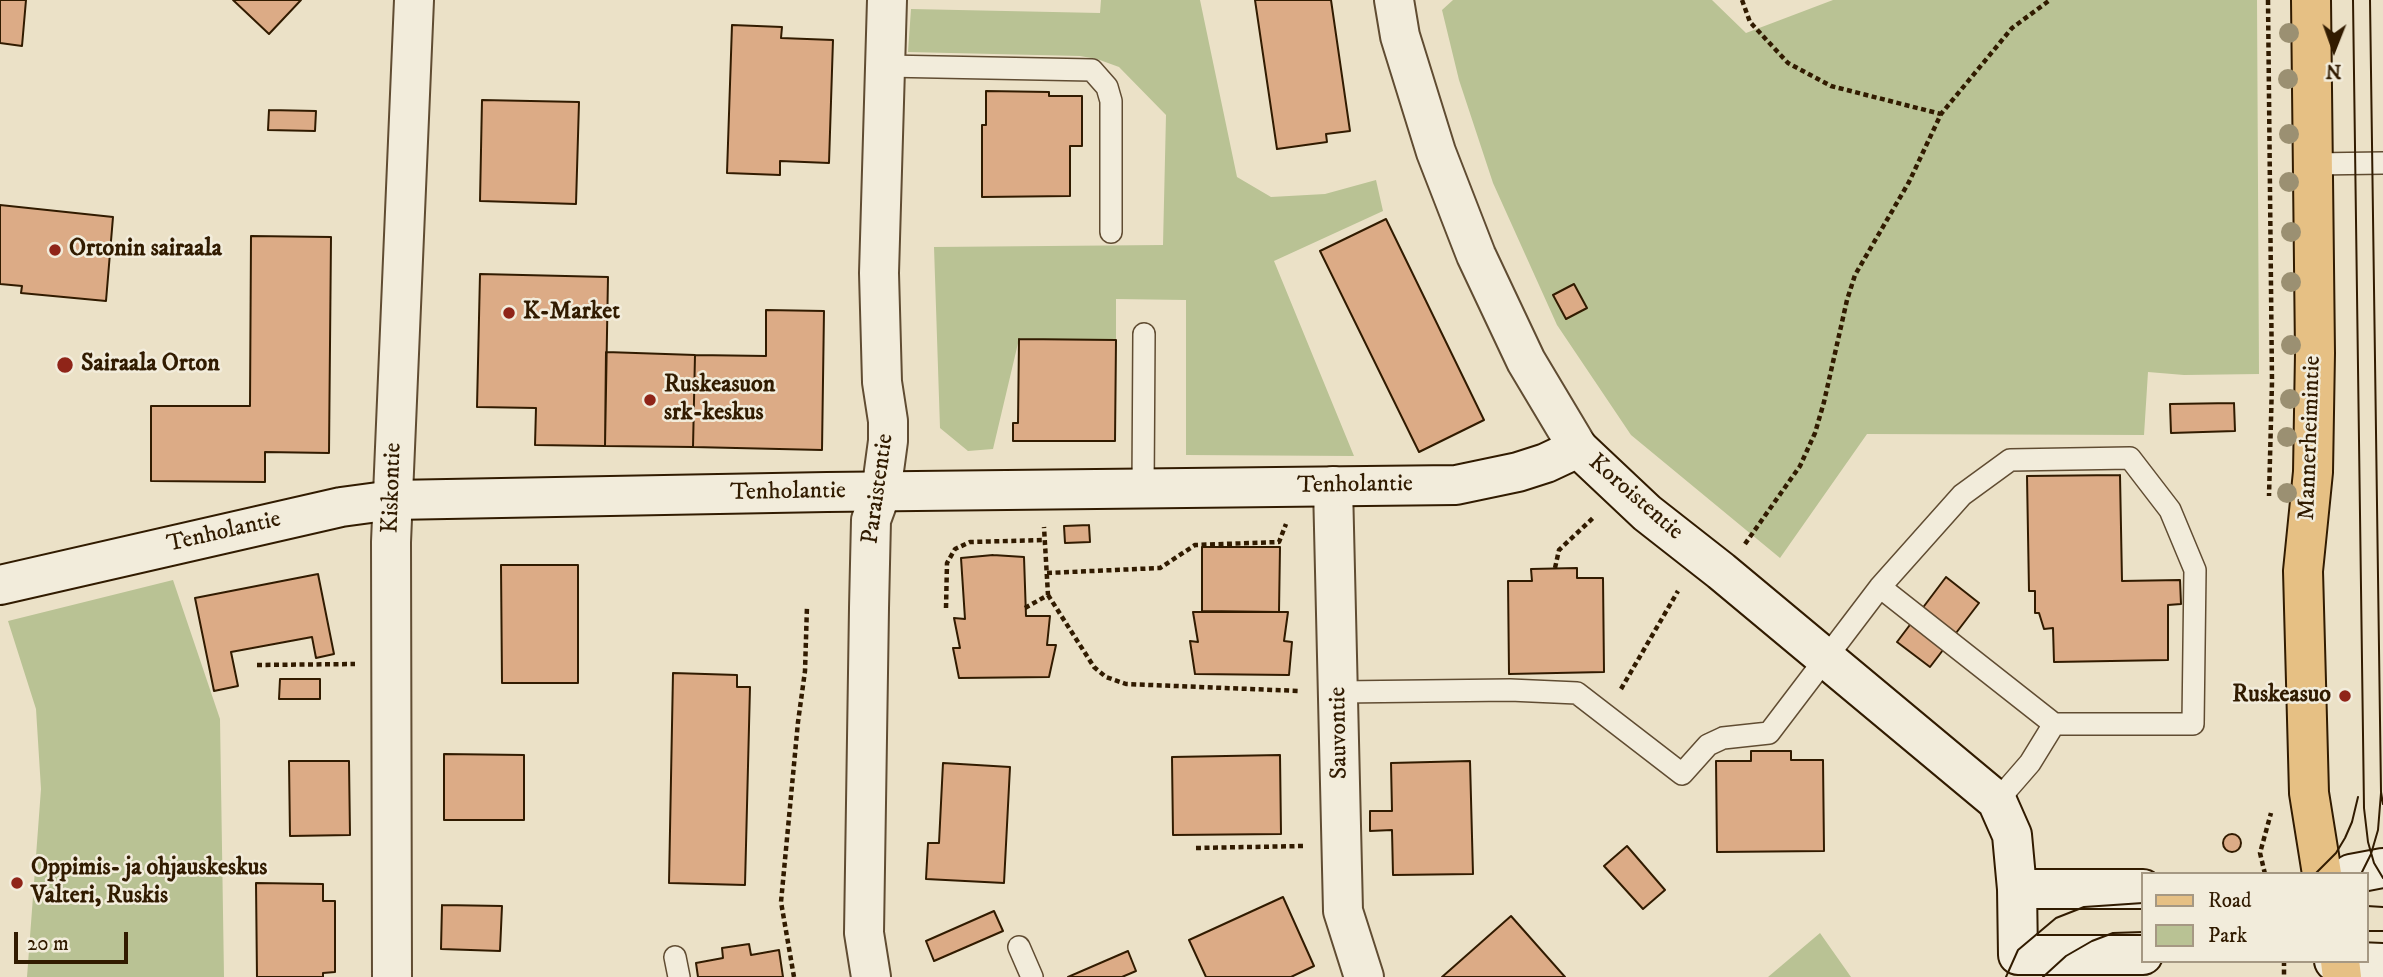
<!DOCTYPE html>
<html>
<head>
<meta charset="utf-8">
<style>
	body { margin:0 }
	#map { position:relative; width:2383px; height:977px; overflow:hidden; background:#ebe1c7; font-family:"IM FELL DW Pica",serif }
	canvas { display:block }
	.legend { position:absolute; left:2141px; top:872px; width:228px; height:91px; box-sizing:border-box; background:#f2ecdb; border:2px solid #a59883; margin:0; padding:9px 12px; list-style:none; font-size:21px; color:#311b00 }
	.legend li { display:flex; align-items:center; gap:14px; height:35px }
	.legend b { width:35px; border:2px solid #a59883 }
	.north { position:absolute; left:2299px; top:14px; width:70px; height:70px; -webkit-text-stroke:5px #f2ecdb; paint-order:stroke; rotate:181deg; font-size:19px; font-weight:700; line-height:28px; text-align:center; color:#311b00 }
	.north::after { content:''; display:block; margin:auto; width:24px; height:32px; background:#311b00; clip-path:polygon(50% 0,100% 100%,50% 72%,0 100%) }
	.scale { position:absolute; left:14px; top:932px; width:114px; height:32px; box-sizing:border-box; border:4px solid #311b00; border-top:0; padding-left:9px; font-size:21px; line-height:24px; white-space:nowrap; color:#311b00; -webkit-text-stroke:5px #f2ecdb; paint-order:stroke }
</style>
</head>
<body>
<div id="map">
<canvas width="2383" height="977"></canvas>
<ul class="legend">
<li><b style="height:9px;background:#e6c084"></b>Road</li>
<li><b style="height:19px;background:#b9c294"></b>Park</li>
</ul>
<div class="north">N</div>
<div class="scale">20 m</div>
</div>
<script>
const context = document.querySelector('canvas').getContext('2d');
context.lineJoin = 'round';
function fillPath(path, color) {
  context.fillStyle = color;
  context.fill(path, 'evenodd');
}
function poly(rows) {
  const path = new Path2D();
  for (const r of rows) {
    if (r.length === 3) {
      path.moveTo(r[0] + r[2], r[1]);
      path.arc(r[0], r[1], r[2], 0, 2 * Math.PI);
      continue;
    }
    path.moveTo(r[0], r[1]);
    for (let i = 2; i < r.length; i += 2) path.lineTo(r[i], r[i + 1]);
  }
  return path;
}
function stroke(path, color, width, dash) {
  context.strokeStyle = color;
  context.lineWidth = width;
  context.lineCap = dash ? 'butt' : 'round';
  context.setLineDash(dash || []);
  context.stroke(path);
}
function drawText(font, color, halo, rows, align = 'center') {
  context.font = font + ' "IM FELL DW Pica",serif';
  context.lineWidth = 5;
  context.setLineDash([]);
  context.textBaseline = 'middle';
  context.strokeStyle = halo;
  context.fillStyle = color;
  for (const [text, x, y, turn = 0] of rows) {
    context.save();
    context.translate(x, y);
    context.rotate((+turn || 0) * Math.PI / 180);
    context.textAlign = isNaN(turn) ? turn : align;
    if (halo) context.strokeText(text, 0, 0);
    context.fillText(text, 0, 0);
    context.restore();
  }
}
const green = poly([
	[1101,0,1200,0,1237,177,1271,197,1325,194,1376,180,1383,211,1274,261,1354,456,1186,455,1186,300,1116,299,1116,340,1019,339,993,449,968,451,940,428,934,247,1163,245,1166,115,1119,67,1097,59,1080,56,908,52,911,9,1100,13],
	[1453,0,1712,0,1746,33,1833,0,2257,0,2259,374,2184,375,2148,372,2144,435,1867,434,1780,558,1631,435,1557,325,1493,183,1459,80,1442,10],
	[173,580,220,719,224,977,27,977,41,789,36,709,8,621],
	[1820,933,1851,977,1768,977]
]);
const building = poly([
	[0,0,26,0,22,46,0,43,0,0],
	[233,0,301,0,269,34,233,0],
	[1255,0,1331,0,1350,131,1326,134,1327,142,1277,149,1255,0],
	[732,25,782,27,781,38,833,40,829,163,780,161,780,175,727,173,732,25],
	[986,91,1049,92,1049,96,1082,96,1082,146,1070,146,1070,196,982,197,982,125,986,125,986,91],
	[482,100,579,102,576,204,480,201,482,100],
	[269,110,316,111,315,131,268,130,269,110],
	[0,205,113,217,106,301,21,293,22,286,0,284,0,205],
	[1386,219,1484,420,1419,452,1320,251,1386,219],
	[251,236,331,237,329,453,265,452,265,482,151,481,151,406,250,406,251,236],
	[480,274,608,277,605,446,535,445,536,408,477,407,480,274],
	[1574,284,1587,308,1566,319,1553,295,1574,284],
	[766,310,824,311,822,450,693,447,695,355,766,356,766,310],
	[1019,339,1116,340,1115,441,1013,441,1013,423,1018,423,1019,339],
	[606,352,695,355,693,447,605,446,606,352],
	[2234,403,2235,431,2171,433,2170,404,2234,403],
	[2120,475,2122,581,2180,580,2181,604,2168,605,2168,660,2054,662,2053,628,2044,629,2039,613,2035,613,2035,591,2029,591,2027,476,2120,475],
	[1089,525,1090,542,1065,543,1064,526,1089,525],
	[1202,547,1280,547,1279,612,1202,611,1202,547],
	[993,555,1024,557,1026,616,1050,616,1047,645,1056,645,1049,677,959,678,953,648,960,648,954,618,965,619,961,558,993,555],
	[501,565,578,565,578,683,502,683,501,565],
	[1577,568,1577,578,1603,578,1604,672,1509,674,1508,581,1532,581,1531,569,1577,568],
	[318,574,334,654,316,658,312,637,231,652,238,686,214,691,195,598,318,574],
	[1946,577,1979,603,1930,667,1897,642,1946,577],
	[1193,612,1288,612,1284,641,1292,642,1289,675,1195,674,1190,641,1198,642,1193,612],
	[673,673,737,675,737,687,750,687,745,885,669,883,673,673],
	[280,679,320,679,320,699,279,699,280,679],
	[1751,751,1791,751,1791,760,1823,760,1824,851,1717,852,1716,761,1751,761,1751,751],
	[444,754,524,755,524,820,444,820,444,754],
	[1280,755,1281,834,1173,835,1172,757,1280,755],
	[289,761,349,761,350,835,290,836,289,761],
	[1470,761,1473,874,1393,875,1392,830,1370,831,1370,811,1392,811,1391,763,1470,761],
	[943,763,1010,767,1004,883,926,879,928,843,939,843,943,763],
	[2232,843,9],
	[1627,846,1665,890,1643,909,1604,866,1627,846],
	[256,883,323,884,323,901,335,901,335,972,323,973,323,977,257,977,256,883],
	[1283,897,1314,966,1291,977,1206,977,1189,940,1283,897],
	[442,905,502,906,500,951,441,949,442,905],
	[994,911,1003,931,934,961,926,941,994,911],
	[1511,916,1565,977,1442,977,1511,916],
	[749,944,751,955,779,950,783,977,698,977,696,963,723,958,722,948,749,944],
	[1128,951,1136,971,1122,977,1068,977,1128,951]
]);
const path = poly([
	[1742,0,1750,22,1788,63,1831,86,1941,114],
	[2268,0,2272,382,2269,496],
	[1745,544,1800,466,1815,433,1824,402,1847,300,1855,275,1909,182,1941,114,2012,28,2050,0],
	[1555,568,1559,550,1593,518],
	[1047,573,1160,568,1195,545,1279,542,1286,524],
	[1048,595,1094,667,1106,677,1126,684,1300,691],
	[946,608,947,563,955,549,970,542,1045,540],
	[1025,608,1048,595,1044,527],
	[257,665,355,664],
	[1621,689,1678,591],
	[1196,848,1304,846],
	[2265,874,2260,853,2271,813],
	[2284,961,2284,977],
	[794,977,781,902,798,722,805,671,807,606]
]);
const lane = poly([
	[886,66,1092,70,1107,87,1111,101,1111,232],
	[2314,164,2383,163],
	[1143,489,1144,334],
	[1340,692,1510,690,1577,693,1682,774,1708,745,1723,738,1769,733,1880,587,1962,495,2010,460,2130,458,2170,510,2195,570,2193,724,2054,724,1880,587],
	[1997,801,2030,763,2054,724],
	[1019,947,1032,977],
	[675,957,679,977]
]);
const street = poly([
	[1394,0,1400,36,1436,152,1476,255,1526,361,1578,448],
	[1333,486,1343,911,1364,977],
	[392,977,391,542,414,0],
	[871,977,864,933,869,608,871,520,881,493,888,441,888,421,882,382,879,273,887,0]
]);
const secondary = poly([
	[0,585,341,507,393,500,827,492,1456,485,1518,472,1546,463,1578,448,1647,513,1721,571,1997,801,2012,835,2017,889,2018,955,2143,955],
	[2351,874,2383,868],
	[2017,889,2143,889],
	[2334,961,2383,963]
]);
const primary = poly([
	[2311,0,2315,353,2313,472,2303,571,2309,793,2322,874],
	[2340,961,2342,977]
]);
const tram = poly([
	[2353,0,2364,808,2368,842,2374,863,2383,878],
	[2370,0,2381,792,2383,804],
	[2315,874,2336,853,2345,838,2352,822,2358,797],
	[2361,874,2371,854,2378,830,2381,793],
	[2367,906,2383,907],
	[2367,931,2383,931],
	[2006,977,2018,950,2056,918,2084,907,2143,903],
	[2043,977,2066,956,2092,941,2113,933,2143,932]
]);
const trees = [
	[2289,33],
	[2288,79],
	[2289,134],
	[2289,182],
	[2291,232],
	[2291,282],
	[2291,345],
	[2290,399],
	[2287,437],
	[2287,493]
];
const markers = [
	[55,250,7,"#8f2418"],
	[509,313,7,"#8f2418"],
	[65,365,9,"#8f2418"],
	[650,400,7,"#8f2418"],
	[2345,696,7,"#8f2418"],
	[17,883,7,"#8f2418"]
];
const poiNames = [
	["Ortonin sairaala",69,250],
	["K-Market",523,313],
	["Sairaala Orton",81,365],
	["Ruskeasuon",664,386],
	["srk-keskus",664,414],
	["Ruskeasuo",2331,696,"right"],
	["Oppimis- ja ohjauskeskus",31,869],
	["Valteri, Ruskis",31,897]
];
const streetNames = [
	["Mannerheimintie",2311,438,-88],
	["Tenholantie",1355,486,-1],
	["Kiskontie",393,488,-88],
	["Paraistentie",879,489,-82],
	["Tenholantie",788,493,-1],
	["Koroistentie",1635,498,41],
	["Tenholantie",224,533,-13],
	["Sauvontie",1340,733,-91]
];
fillPath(green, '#b9c294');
fillPath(building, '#dcab86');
stroke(building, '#311b00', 2);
stroke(lane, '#604c32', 24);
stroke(street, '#604c32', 42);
stroke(secondary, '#311b00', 42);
stroke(primary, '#311b00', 42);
stroke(path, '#311b00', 4.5, [5, 3.5]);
stroke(lane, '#f2ecdb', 21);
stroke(street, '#f2ecdb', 38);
stroke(secondary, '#f2ecdb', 38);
stroke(primary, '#e6c084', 38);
stroke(tram, '#311b00', 2);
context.fillStyle = '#9b9072';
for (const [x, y] of trees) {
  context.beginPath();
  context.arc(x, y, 10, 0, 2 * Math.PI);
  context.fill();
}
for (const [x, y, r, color] of markers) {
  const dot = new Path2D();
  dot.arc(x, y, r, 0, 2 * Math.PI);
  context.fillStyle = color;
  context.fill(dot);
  stroke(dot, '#f2ecdb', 2.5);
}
drawText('bold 24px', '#311b00', '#f2ecdb', poiNames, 'left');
drawText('24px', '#311b00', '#f2ecdb', streetNames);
</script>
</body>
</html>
